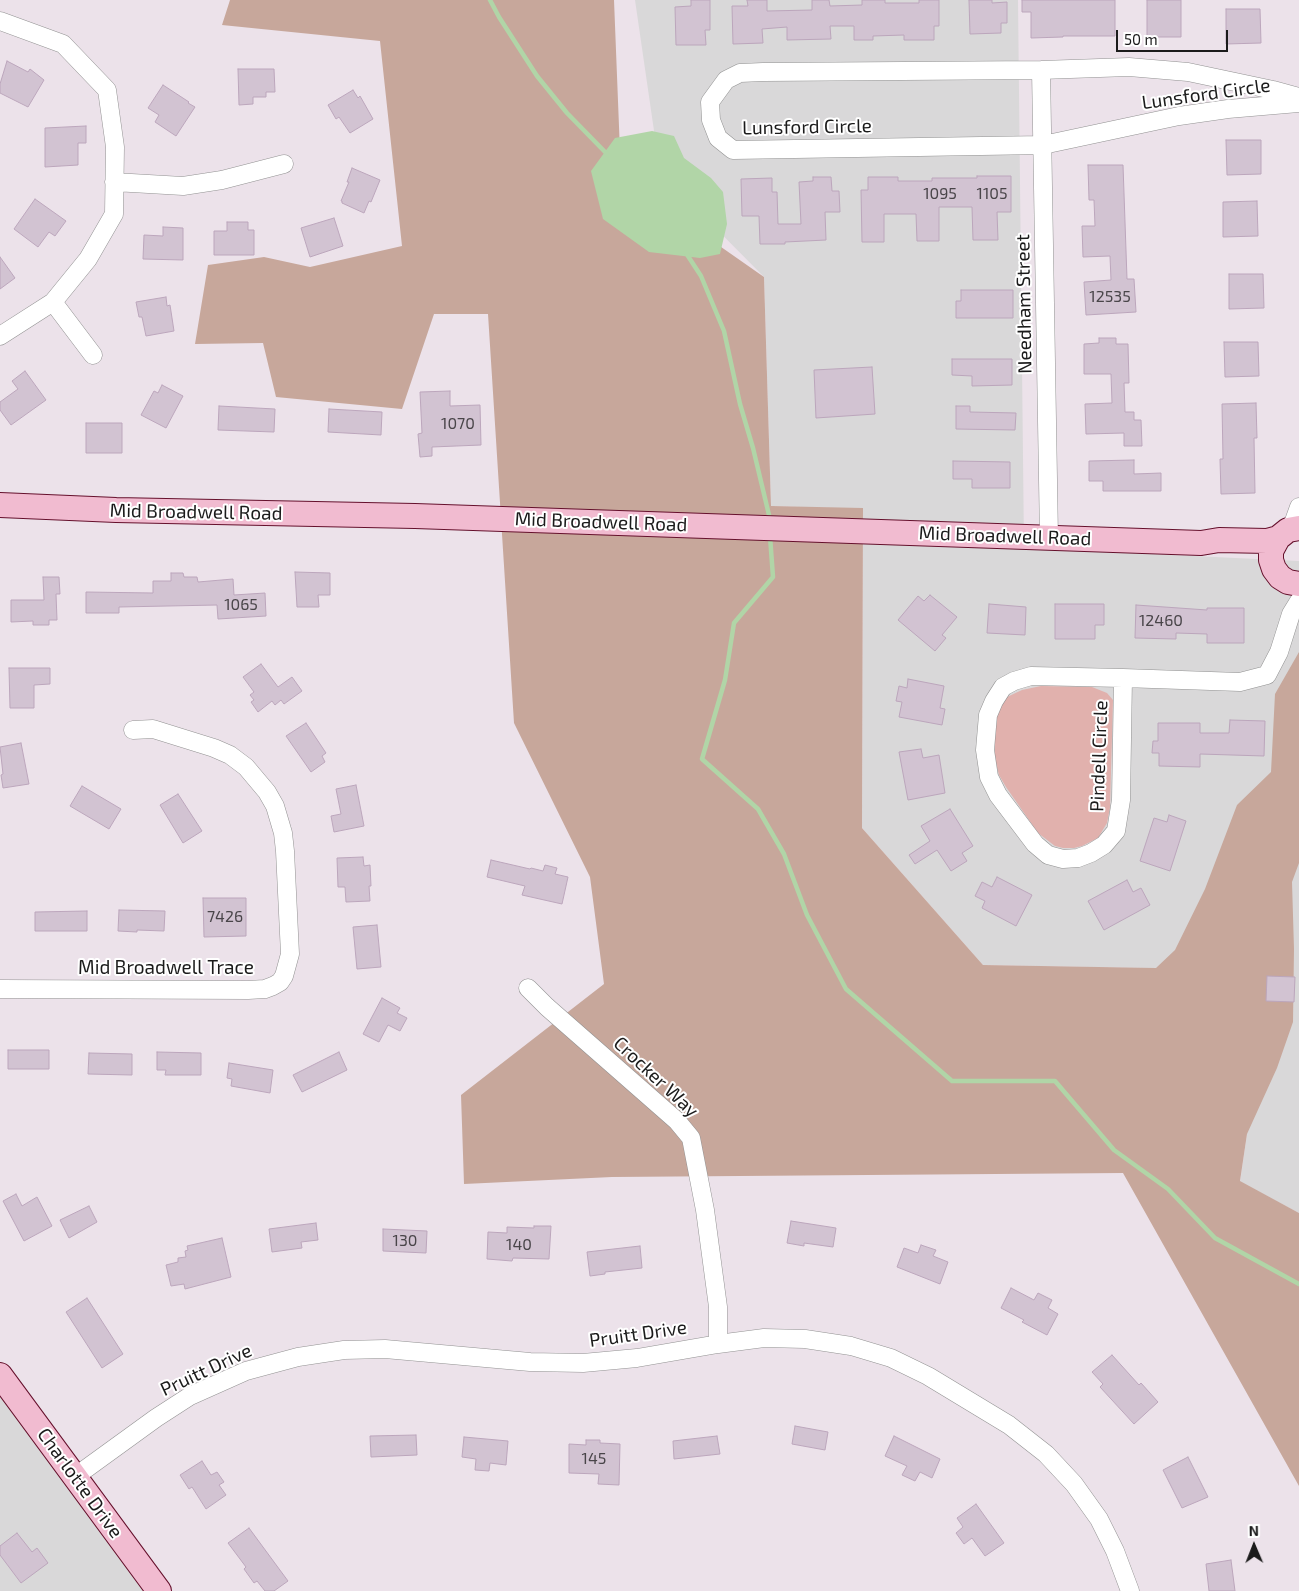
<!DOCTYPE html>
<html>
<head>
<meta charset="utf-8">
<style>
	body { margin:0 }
	#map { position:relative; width:1299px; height:1591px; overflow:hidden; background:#ece2ea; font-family:"Exo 2",sans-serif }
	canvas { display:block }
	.north { position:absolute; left:1229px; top:1521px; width:50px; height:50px; -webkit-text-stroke:4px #fff; paint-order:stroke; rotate:359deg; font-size:14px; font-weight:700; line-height:20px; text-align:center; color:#1b1b1b }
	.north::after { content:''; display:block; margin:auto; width:18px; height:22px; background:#1b1b1b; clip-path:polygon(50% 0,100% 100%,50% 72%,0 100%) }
	.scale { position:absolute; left:1116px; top:30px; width:112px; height:22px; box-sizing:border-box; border:2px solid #1b1b1b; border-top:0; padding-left:6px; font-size:15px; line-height:18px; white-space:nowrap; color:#1b1b1b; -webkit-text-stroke:4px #fff; paint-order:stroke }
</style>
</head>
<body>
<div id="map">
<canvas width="1299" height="1591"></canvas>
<div class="north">N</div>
<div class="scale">50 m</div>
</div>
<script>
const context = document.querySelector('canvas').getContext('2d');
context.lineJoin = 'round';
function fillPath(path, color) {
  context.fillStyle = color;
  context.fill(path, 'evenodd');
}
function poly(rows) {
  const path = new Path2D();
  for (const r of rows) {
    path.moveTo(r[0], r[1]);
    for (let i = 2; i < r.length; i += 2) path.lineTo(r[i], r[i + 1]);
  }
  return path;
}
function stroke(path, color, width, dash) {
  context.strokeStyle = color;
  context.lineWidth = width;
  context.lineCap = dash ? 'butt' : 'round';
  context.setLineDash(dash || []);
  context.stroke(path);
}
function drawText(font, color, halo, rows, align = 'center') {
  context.font = font + ' "Exo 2",sans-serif';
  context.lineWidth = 4;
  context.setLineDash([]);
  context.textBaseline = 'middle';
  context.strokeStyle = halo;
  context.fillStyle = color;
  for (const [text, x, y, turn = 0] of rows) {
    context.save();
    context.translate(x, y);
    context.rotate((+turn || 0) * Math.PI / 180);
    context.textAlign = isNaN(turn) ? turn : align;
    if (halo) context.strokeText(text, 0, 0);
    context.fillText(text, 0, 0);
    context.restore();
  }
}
const residential = poly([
	[635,0,1018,0,1024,548,1299,561,1299,1213,1240,1182,1264,1017,1199,969,983,965,862,828,863,509,771,506,764,277,660,172],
	[0,1371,160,1591,0,1591]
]);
const grass = poly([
	[1041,686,1092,687,1107,693,1113,700,1110,808,1107,823,1098,838,1082,846,1074,848,1063,848,1055,846,1038,833,1006,787,999,775,995,760,994,722,1000,706,1007,697,1022,690]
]);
const forest = poly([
	[230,0,614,0,621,177,764,277,771,506,863,508,862,828,983,965,1156,968,1175,950,1205,889,1237,805,1271,772,1275,694,1299,652,1299,863,1292,882,1294,949,1293,1022,1277,1068,1247,1134,1240,1181,1299,1213,1299,1486,1123,1173,612,1177,464,1184,461,1095,604,984,590,877,514,723,488,314,434,314,402,409,276,397,263,343,195,344,208,265,264,257,310,267,402,246,380,41,222,25]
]);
const water = poly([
	[652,131,674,136,684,158,711,178,723,192,727,224,720,254,700,258,649,252,603,219,591,171,615,138]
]);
const stream = poly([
	[490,0,499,17,537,76,567,113,608,155],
	[686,253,701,276,724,331,740,404,753,448,769,515],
	[770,536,773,577,734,623,725,680,702,759,758,809,784,854,807,915,846,989,952,1081,1055,1081,1114,1150,1168,1189,1215,1238,1299,1284]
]);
const building = poly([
	[691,0,710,0,710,30,705,30,706,45,676,45,675,7,691,6,691,0],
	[747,0,767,0,767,11,812,10,812,0,829,0,830,6,862,5,862,0,885,0,885,3,919,3,919,0,939,0,939,26,934,26,934,40,904,40,904,35,873,36,873,40,854,40,854,26,830,26,831,39,787,40,787,27,762,29,763,43,733,44,732,6,748,6,747,0],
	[969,0,992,0,992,3,1007,2,1007,23,1001,23,1001,33,970,34,969,0],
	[1022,0,1115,0,1115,36,1063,36,1063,37,1031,38,1031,12,1022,12,1022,0],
	[1147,0,1181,0,1181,37,1147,37,1147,0],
	[1226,9,1260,9,1261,43,1226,44,1226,9],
	[7,61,28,72,30,69,44,80,28,107,0,93,0,84,7,61],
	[238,69,274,69,275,92,266,92,266,97,253,97,253,104,239,105,238,69],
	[163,85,189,102,188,103,195,107,176,136,155,122,159,115,148,108,163,85],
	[353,90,358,98,360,96,373,119,350,133,339,117,336,119,328,105,353,90],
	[86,126,86,143,78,143,78,165,45,167,45,128,86,126],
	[1226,140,1261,140,1261,174,1227,175,1226,140],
	[1088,165,1123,165,1127,279,1134,279,1136,312,1086,315,1084,282,1111,280,1110,256,1083,257,1082,226,1095,226,1094,200,1089,200,1088,165],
	[352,168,380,180,371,202,369,201,364,213,342,203,342,201,341,201,349,182,347,182,352,168],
	[977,176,1011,176,1011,212,997,212,998,240,973,240,972,207,939,207,939,241,917,241,916,214,884,214,884,242,862,242,861,190,868,190,868,177,898,177,898,181,932,181,932,178,977,178,977,176],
	[813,177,831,177,832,191,839,191,840,212,825,212,826,240,785,242,785,244,760,244,759,216,742,216,741,179,772,178,772,192,777,192,778,224,801,224,799,182,813,181,813,177],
	[35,199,66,221,55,236,49,232,38,247,14,229,35,199],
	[1257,201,1258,236,1223,237,1223,202,1257,201],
	[334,218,343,246,310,257,301,228,334,218],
	[227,222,248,222,248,230,254,230,254,255,214,255,214,231,227,231,227,222],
	[163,227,183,228,183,260,143,259,144,235,163,236,163,227],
	[0,257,15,278,0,289,0,257],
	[1229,274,1263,274,1264,308,1229,309,1229,274],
	[961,290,1013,290,1013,318,956,318,956,301,961,301,961,290],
	[166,297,167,306,170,305,174,331,146,336,142,317,139,317,136,302,166,297],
	[1099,338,1116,338,1116,344,1128,344,1129,383,1124,383,1125,412,1134,412,1134,420,1141,420,1142,446,1124,446,1124,433,1086,434,1085,404,1112,403,1111,374,1084,374,1084,344,1099,343,1099,338],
	[1224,342,1258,342,1259,376,1225,377,1224,342],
	[952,359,1012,359,1012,385,972,386,972,376,952,375,952,359],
	[872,367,875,414,816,418,814,370,872,367],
	[25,371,46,400,11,425,0,410,0,402,18,389,12,381,25,371],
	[162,385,183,396,166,428,141,415,154,391,158,393,162,385],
	[450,391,450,406,480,405,481,445,432,447,432,456,420,457,418,434,422,433,420,392,450,391],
	[1256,403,1257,438,1254,438,1255,493,1221,494,1220,459,1223,459,1222,404,1256,403],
	[219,406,275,409,274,432,218,430,219,406],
	[956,406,970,406,970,412,1016,413,1015,430,956,429,956,406],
	[329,409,382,412,381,435,328,432,329,409],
	[86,423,122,423,122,453,86,453,86,423],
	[1134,460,1134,474,1161,473,1161,491,1103,491,1103,481,1089,481,1089,461,1134,460],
	[953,461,1010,462,1010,488,972,488,972,479,953,479,953,461],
	[295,572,330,573,330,595,318,595,319,607,297,607,295,572],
	[171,573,183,573,184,577,197,577,198,582,233,579,234,595,265,593,266,616,218,619,217,605,119,607,119,613,86,613,86,592,153,593,153,581,171,581,171,573],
	[43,577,59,577,60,594,56,594,57,620,49,620,49,625,33,625,33,621,11,622,11,600,44,600,43,577],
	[930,595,957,617,942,635,946,638,935,651,898,620,918,596,924,601,930,595],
	[989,604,1026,607,1025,635,987,633,989,604],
	[1055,604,1104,604,1104,625,1095,625,1095,639,1055,639,1055,604],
	[1136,605,1207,610,1207,608,1244,608,1244,643,1207,643,1207,634,1176,633,1176,639,1135,638,1136,605],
	[261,664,278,687,292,677,302,691,284,704,281,700,275,705,272,701,258,712,251,702,254,700,250,695,254,692,243,677,261,664],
	[9,668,50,668,50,684,34,685,34,708,10,708,9,668],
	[908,679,944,686,940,708,945,709,942,725,899,717,902,702,896,701,899,686,907,688,908,679],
	[1230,720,1265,721,1264,756,1200,754,1200,767,1159,766,1159,753,1152,753,1153,741,1158,741,1158,723,1200,723,1200,733,1229,733,1230,720],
	[306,723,326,753,322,756,325,762,311,772,286,736,306,723],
	[21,743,29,784,3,788,1,775,3,774,0,747,21,743],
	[921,749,923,758,939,755,945,793,908,800,899,752,921,749],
	[356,785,364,826,334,832,331,816,341,814,336,789,356,785],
	[82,786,121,809,109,829,70,806,82,786],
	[178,794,202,831,183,843,160,805,178,794],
	[950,809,973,846,962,853,967,861,951,871,937,850,915,864,909,855,930,841,921,826,950,809],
	[1169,815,1186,821,1170,871,1140,861,1154,818,1167,822,1169,815],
	[363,857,364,866,370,865,371,886,369,886,370,901,346,902,345,887,338,887,337,858,363,857],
	[491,860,530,869,531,868,543,871,545,865,557,868,555,874,568,877,562,904,522,895,525,886,487,877,491,860],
	[997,877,1032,895,1016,926,982,908,985,901,975,896,982,882,992,887,997,877],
	[1127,880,1133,892,1141,888,1150,905,1104,930,1088,901,1127,880],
	[203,898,246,898,246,936,204,937,203,898],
	[119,910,165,911,164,931,137,930,137,932,118,931,119,910],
	[87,911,87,931,35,931,35,912,87,911],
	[377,925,381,967,357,969,353,927,377,925],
	[1267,976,1295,977,1294,1002,1266,1001,1267,976],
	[382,998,400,1008,397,1013,407,1018,400,1031,388,1025,379,1042,363,1034,382,998],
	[8,1050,49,1050,49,1069,8,1069,8,1050],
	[157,1052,201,1053,201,1075,165,1075,166,1070,157,1070,157,1052],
	[339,1052,347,1070,302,1092,293,1075,339,1052],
	[89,1053,132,1054,132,1075,88,1074,89,1053],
	[229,1063,273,1070,270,1093,231,1086,232,1079,227,1078,229,1063],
	[16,1194,22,1206,37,1197,52,1226,24,1241,3,1201,16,1194],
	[89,1206,97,1222,69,1238,60,1220,89,1206],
	[791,1221,836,1228,833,1247,804,1243,804,1246,787,1243,791,1221],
	[316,1223,318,1240,301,1242,302,1248,272,1252,269,1229,316,1223],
	[534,1226,551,1226,549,1259,513,1258,512,1261,487,1259,488,1232,507,1233,507,1227,534,1228,534,1226],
	[383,1229,427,1231,426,1253,383,1251,383,1229],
	[222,1238,231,1277,185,1289,184,1284,171,1286,166,1265,178,1262,178,1258,186,1257,185,1251,188,1250,187,1246,222,1238],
	[921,1245,936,1250,933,1256,948,1262,940,1284,897,1267,904,1248,918,1253,921,1245],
	[640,1246,642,1268,605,1272,605,1274,590,1276,587,1252,640,1246],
	[1011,1288,1034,1300,1038,1293,1052,1300,1048,1308,1058,1314,1047,1335,1022,1322,1024,1320,1001,1308,1011,1288],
	[87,1298,123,1354,102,1368,66,1312,87,1298],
	[1112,1355,1139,1385,1141,1383,1158,1402,1134,1424,1100,1387,1103,1384,1092,1372,1112,1355],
	[795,1426,828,1432,825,1450,792,1444,795,1426],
	[416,1435,417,1455,371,1457,370,1436,416,1435],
	[717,1436,720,1454,674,1459,673,1441,717,1436],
	[894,1436,940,1459,932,1478,920,1472,915,1481,902,1475,907,1466,885,1456,894,1436],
	[464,1437,508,1441,506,1465,490,1463,489,1471,475,1470,476,1459,462,1457,464,1437],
	[586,1440,600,1440,600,1443,620,1444,619,1485,598,1484,599,1474,569,1473,569,1444,586,1445,586,1440],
	[1188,1457,1208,1497,1182,1508,1163,1470,1188,1457],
	[202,1461,211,1475,217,1472,224,1482,219,1485,226,1495,206,1509,192,1487,189,1489,180,1475,202,1461],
	[976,1504,1004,1543,985,1556,972,1538,964,1544,956,1533,963,1527,957,1518,976,1504],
	[249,1528,288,1581,274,1591,265,1591,257,1581,254,1583,244,1569,246,1567,228,1543,249,1528],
	[17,1533,32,1552,37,1548,48,1563,21,1583,0,1555,0,1546,17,1533],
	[1231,1560,1235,1591,1209,1591,1206,1564,1231,1560]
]);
const street = poly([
	[0,21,63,44,107,90,115,147,114,214,88,259,53,302,0,336],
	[1041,70,1049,538],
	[1299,97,1273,90,1188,72,1129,67,1041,70,763,72,740,73,726,80,710,102,711,120,718,138,733,150,1043,145,1179,116,1228,109,1299,103],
	[114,182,183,186,222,180,284,164],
	[53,302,93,355],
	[1288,530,1294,521,1299,507],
	[1123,678,1121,800,1116,831,1104,845,1091,853,1078,858,1063,859,1048,855,1035,844,998,795,989,777,985,750,988,715,994,701,1003,687,1014,681,1031,676,1123,678,1240,682,1267,675,1279,652,1291,614,1299,601],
	[528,988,547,1007,677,1121,691,1138,705,1210,718,1307,718,1344],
	[0,989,248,990,265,989,273,986,280,982,284,976,290,954,285,851,283,833,275,806,267,792,246,767,230,755,214,748,153,729,133,730],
	[76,1476,156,1418,190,1396,246,1371,298,1357,344,1350,385,1349,530,1362,583,1363,637,1358,718,1344,764,1338,805,1339,851,1346,891,1358,928,1376,1009,1425,1046,1454,1074,1484,1099,1519,1115,1551,1130,1591]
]);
const secondary = poly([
	[0,505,116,510,415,516,1201,543,1219,540,1267,541,1278,538],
	[1299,528,1288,530,1278,538,1271,551,1271,560,1274,569,1280,577,1288,582,1299,584],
	[0,1375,159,1591]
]);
const numberNames = [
	["1095",940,194],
	["1105",992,194],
	["12535",1110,297],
	["1070",458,424],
	["1065",241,605],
	["12460",1161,621],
	["7426",225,917],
	["130",405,1241],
	["140",519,1245],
	["145",594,1459]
];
const streetNames = [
	["Lunsford Circle",1206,94,-8],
	["Lunsford Circle",807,127,-1],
	["Needham Street",1024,304,-91],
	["Mid Broadwell Road",196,512,1],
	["Mid Broadwell Road",601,522,2],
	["Mid Broadwell Road",1005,536,2],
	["Pindell Circle",1099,756,-88],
	["Mid Broadwell Trace",166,968],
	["Crocker Way",656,1077,43],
	["Pruitt Drive",638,1334,-8],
	["Pruitt Drive",206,1370,-25],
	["Charlotte Drive",80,1483,54]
];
fillPath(residential, '#d9d8d9');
fillPath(grass, '#e1b1ad');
fillPath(forest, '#c7a79b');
fillPath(water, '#b1d5a7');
stroke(stream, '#b1d5a7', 4.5);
fillPath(building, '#d2c3d2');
stroke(building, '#bca6bc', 1);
stroke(street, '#929292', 19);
stroke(secondary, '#65102c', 26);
stroke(street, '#fff', 18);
stroke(secondary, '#f1bbd0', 24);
drawText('16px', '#494549', null, numberNames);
drawText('19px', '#1b1b1b', '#fff', streetNames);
</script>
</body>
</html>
